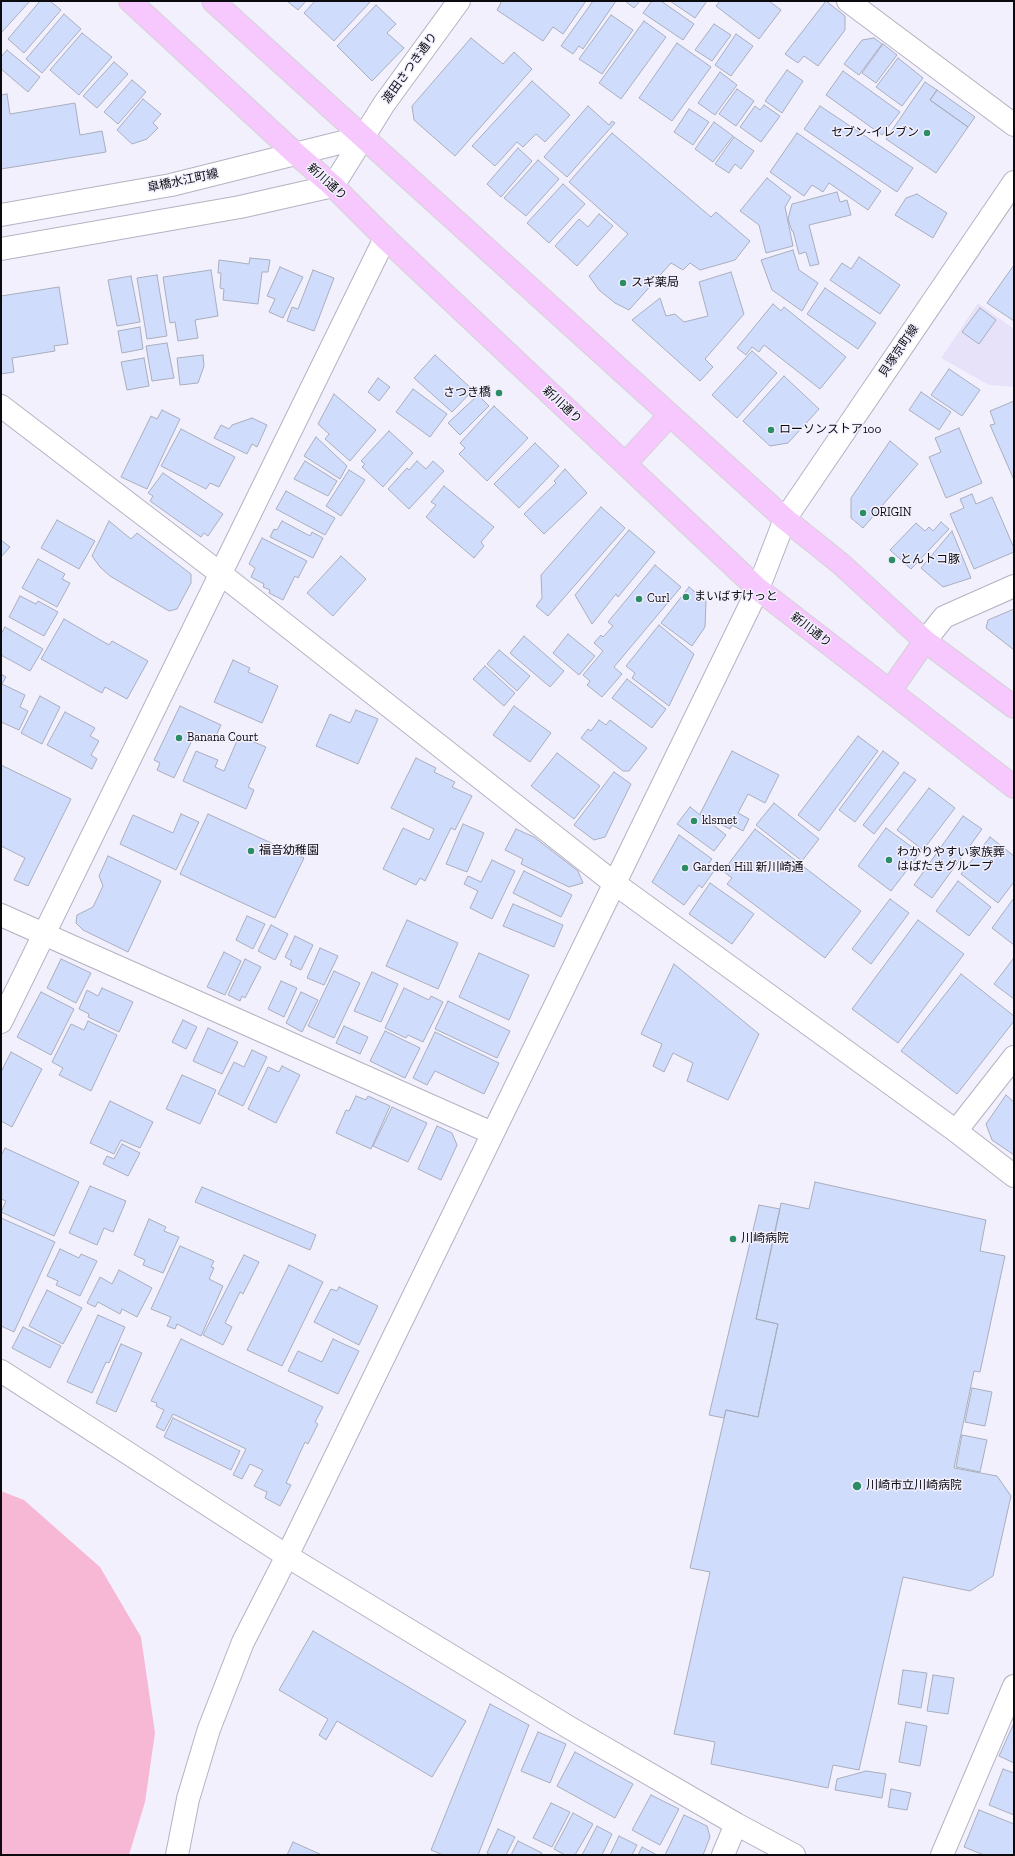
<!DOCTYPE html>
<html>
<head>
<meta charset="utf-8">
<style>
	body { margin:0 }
	#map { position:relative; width:1015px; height:1856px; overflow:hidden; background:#f3f0fe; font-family:"Zilla Slab",serif }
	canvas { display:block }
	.frame { position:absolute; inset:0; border:2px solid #0b0a0f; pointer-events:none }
</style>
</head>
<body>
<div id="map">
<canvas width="1015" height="1856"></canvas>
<div class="frame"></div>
</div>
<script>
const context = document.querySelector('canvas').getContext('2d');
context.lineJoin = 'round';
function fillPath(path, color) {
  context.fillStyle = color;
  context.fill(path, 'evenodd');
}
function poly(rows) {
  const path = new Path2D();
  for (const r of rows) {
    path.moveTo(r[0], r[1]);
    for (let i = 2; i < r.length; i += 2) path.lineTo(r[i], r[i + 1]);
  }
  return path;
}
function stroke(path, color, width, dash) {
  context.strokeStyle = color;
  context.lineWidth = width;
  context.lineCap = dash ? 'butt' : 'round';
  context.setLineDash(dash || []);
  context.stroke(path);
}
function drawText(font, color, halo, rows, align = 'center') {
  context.font = font + ' "Zilla Slab","Noto Sans JP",serif';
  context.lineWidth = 3;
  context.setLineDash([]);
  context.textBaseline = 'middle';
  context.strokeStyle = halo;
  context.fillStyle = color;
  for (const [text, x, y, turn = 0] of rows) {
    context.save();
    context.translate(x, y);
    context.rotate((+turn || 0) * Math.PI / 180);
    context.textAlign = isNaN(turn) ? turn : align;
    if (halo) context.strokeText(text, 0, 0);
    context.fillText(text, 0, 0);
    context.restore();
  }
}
const built = poly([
	[978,303,1014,329,1014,387,989,385,941,358]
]);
const green = poly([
	[1,1491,24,1500,100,1567,141,1637,155,1733,145,1802,129,1855,1,1855]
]);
const building = poly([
	[1,1,30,1,1,33,1,1],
	[40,1,50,1,61,10,24,53,8,39,40,1],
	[287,1,306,1,298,10,287,1],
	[315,1,371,1,334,41,304,13,315,1],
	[499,1,586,1,563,34,553,27,543,41,497,10,501,3,499,1],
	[593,1,616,1,583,49,579,46,573,54,561,46,593,1],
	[625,1,640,1,634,8,625,1],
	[652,1,661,1,694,24,683,40,643,13,652,1],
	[670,1,707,1,695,18,670,1],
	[720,1,769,1,781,10,759,39,716,6,720,1],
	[826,1,845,16,845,30,818,66,804,56,798,63,785,54,826,1],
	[376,5,396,24,387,33,404,48,372,81,337,46,376,5],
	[64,14,81,29,42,73,26,59,64,14],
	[611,15,633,30,602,74,579,59,611,15],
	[644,21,666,37,621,99,599,83,644,21],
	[714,24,731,35,712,61,695,50,714,24],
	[82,33,112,57,79,95,50,70,82,33],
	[736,34,753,46,731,76,715,65,736,34],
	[471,38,503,64,514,52,532,69,455,156,414,120,412,106,471,38],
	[874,38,882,44,859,75,844,64,862,40,874,38],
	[677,43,711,67,672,121,639,98,677,43],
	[883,44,897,55,876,83,862,73,883,44],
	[7,50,40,77,28,92,1,69,1,57,7,50],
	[898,58,923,78,902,106,876,87,898,58],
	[114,62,128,74,97,108,83,96,114,62],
	[787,70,803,81,782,113,765,101,787,70],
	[843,71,900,112,882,135,826,95,843,71],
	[720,72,737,85,715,115,698,103,720,72],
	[132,80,146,92,118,124,104,112,132,80],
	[532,81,570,115,545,142,536,134,523,147,517,142,495,166,472,146,532,81],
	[925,82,937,90,930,100,968,127,936,173,886,139,925,82],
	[737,89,754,101,736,126,719,114,737,89],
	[937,90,975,117,968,127,930,100,937,90],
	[7,94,10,114,75,103,80,135,102,131,106,152,1,169,1,95,7,94],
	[143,99,161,114,153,123,158,128,147,139,132,144,117,130,143,99],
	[764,105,780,116,761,142,740,127,755,106,760,110,764,105],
	[588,106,609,125,612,121,615,123,567,177,544,157,588,106],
	[820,106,913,168,897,192,804,129,820,106],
	[689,109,709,122,693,145,674,132,689,109],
	[714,122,733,136,713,162,695,149,714,122],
	[612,133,711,217,716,212,750,241,735,260,700,270,690,263,683,270,671,263,629,310,615,303,599,290,589,276,628,234,569,182,612,133],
	[797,133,881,191,868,210,829,183,823,192,812,185,804,196,770,172,797,133],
	[734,137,754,151,741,169,735,164,729,173,715,164,734,137],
	[518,148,532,161,501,197,487,184,518,148],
	[538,160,559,179,526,216,504,198,538,160],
	[767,178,791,197,785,207,793,246,766,253,759,225,740,211,767,178],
	[563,184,585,204,549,243,527,223,563,184],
	[837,192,840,202,847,200,851,215,809,225,819,264,810,266,806,252,799,254,793,231,792,231,788,219,792,204,837,192],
	[917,194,947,213,933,238,895,215,906,198,917,194],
	[599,214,613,226,577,266,555,246,579,219,588,227,599,214],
	[793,250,799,270,818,283,802,311,772,290,761,260,793,250],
	[859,257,900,285,880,314,830,280,842,263,851,269,859,257],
	[250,258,270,260,268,272,262,272,258,304,223,300,224,289,220,288,221,273,218,273,219,260,249,264,250,258],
	[1014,265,1014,321,987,303,1014,265],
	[280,267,303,277,283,318,269,312,275,299,267,296,280,267],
	[211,270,218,316,195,320,198,338,178,341,175,322,170,323,163,277,211,270],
	[313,270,334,278,314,331,287,321,292,307,298,309,313,270],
	[731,272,744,314,705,359,713,367,700,381,632,320,660,298,666,316,675,314,684,322,708,316,699,282,731,272],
	[157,275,167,336,147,339,137,278,157,275],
	[131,276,140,322,117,326,108,280,131,276],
	[59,287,68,344,54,346,55,351,12,358,14,372,1,374,1,296,59,287],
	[825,288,876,323,858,349,807,314,825,288],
	[773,304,781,311,784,307,846,357,820,389,764,345,759,352,752,347,746,355,737,348,773,304],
	[980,308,996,320,979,344,962,332,980,308],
	[140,327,143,349,122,353,118,331,140,327],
	[167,343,174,378,152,381,146,346,167,343],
	[752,351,777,373,737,418,712,395,752,351],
	[203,355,204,366,198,383,180,385,177,358,203,355],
	[435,355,473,390,452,412,414,378,435,355],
	[144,358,149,386,127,390,121,362,144,358],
	[949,369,980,390,962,416,931,395,949,369],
	[784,376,819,409,788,443,770,446,743,421,784,376],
	[378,378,390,387,379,401,368,392,378,378],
	[413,389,447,414,430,437,396,412,413,389],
	[921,392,951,412,939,430,909,410,921,392],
	[334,394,376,430,350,461,325,439,329,434,318,424,334,394],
	[478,395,489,406,460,435,448,423,478,395],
	[1014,401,1014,480,990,425,995,424,990,411,1014,401],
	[494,406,528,438,487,481,459,454,465,448,460,443,494,406],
	[162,410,180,419,147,489,121,477,151,416,157,419,162,410],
	[252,418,267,425,257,447,252,444,247,454,214,438,221,425,229,429,232,425,252,418],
	[959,428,982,483,946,498,929,457,941,452,935,438,959,428],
	[181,429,235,457,219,487,210,483,206,489,161,466,181,429],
	[389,431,413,453,383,487,362,467,365,464,361,461,389,431],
	[316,437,347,466,340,479,304,456,316,437],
	[890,441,918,464,863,528,851,518,851,498,890,441],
	[535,443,559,466,519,508,494,484,535,443],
	[305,461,337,481,328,496,294,479,305,461],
	[417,461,426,469,433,461,444,471,409,509,388,489,407,468,409,470,417,461],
	[565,469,587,493,544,534,524,514,556,483,554,481,565,469],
	[349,470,365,480,341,516,326,506,349,470],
	[163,473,223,514,208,536,204,533,201,537,150,501,153,496,148,493,163,473],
	[444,486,494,527,481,542,484,546,474,558,426,517,436,505,431,502,444,486],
	[286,491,335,518,325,535,276,509,286,491],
	[972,494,976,504,992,497,1014,548,1014,552,974,569,950,514,964,508,960,499,972,494],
	[601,507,625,528,548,616,536,606,542,598,541,575,601,507],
	[57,520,95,541,79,569,41,548,57,520],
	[109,521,131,539,137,533,191,574,191,583,177,609,169,611,110,576,100,567,92,556,109,521],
	[282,521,310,536,312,532,323,538,313,558,270,537,274,529,277,530,282,521],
	[941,522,949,529,911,569,890,550,916,523,925,531,929,527,933,531,941,522],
	[629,530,655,552,618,597,616,594,592,624,575,595,629,530],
	[952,531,971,578,943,587,921,568,952,531],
	[262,538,307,561,298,578,295,576,283,600,269,593,270,590,263,587,264,584,251,577,255,568,249,564,262,538],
	[1,540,10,547,1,557,1,540],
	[341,556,366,579,333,616,307,593,341,556],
	[38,559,65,574,62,579,70,583,57,607,22,588,38,559],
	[655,565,681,587,614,667,622,674,602,697,587,685,590,681,583,675,603,651,594,643,601,635,603,637,613,626,608,622,655,565],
	[689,587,706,601,705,627,692,646,661,623,689,587],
	[20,596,36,604,38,601,58,612,44,636,9,617,20,596],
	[1014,609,1014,650,986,628,988,620,1014,609],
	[64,619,109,645,112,641,148,661,127,699,105,687,102,693,41,659,64,619],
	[659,625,694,654,669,706,632,678,635,673,626,666,659,625],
	[5,627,43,649,30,671,1,655,1,634,5,627],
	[568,634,595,656,579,675,553,653,568,634],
	[524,636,564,671,550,687,510,653,524,636],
	[499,650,530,676,517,691,487,664,499,650],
	[233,660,250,668,248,672,278,686,262,723,214,702,233,660],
	[485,666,515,693,504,706,473,679,485,666],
	[1,674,6,677,2,684,25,695,20,707,28,711,19,730,1,722,1,674],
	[627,679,666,709,652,728,612,698,627,679],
	[40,696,60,707,42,744,21,733,40,696],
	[180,706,221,725,213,742,195,734,174,778,157,770,160,763,154,760,180,706],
	[514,706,551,733,530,762,493,735,514,706],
	[356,710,378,719,358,764,316,746,330,714,350,723,356,710],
	[65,712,95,728,90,736,99,741,91,755,97,759,92,769,47,745,65,712],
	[599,720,606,725,610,720,647,748,629,771,623,771,581,738,588,729,591,731,599,720],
	[239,736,266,747,248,787,254,790,246,809,183,781,196,751,218,760,215,767,224,771,239,736],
	[858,736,878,751,819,831,798,815,858,736],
	[732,751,779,775,765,803,748,794,738,813,749,819,743,831,732,825,730,829,700,814,732,751],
	[883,751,899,763,855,822,839,810,883,751],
	[557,753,600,786,574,819,531,786,557,753],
	[416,758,436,768,434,772,455,782,452,787,472,796,455,830,451,828,425,881,420,878,416,885,383,869,403,828,429,840,434,829,391,808,416,758],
	[1,765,71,799,28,886,14,880,25,858,1,846,1,765],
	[614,772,631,784,605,837,594,840,574,825,614,772],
	[904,772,916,780,874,834,863,825,904,772],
	[929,788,955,808,923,850,897,830,929,788],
	[774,803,819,839,802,861,756,825,774,803],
	[690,807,726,835,714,851,677,824,690,807],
	[181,814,199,822,176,870,120,844,133,815,173,833,181,814],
	[208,814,304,858,275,918,180,874,208,814],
	[963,816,982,829,932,898,914,885,963,816],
	[463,824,484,833,467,872,446,864,463,824],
	[886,828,920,853,891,891,858,866,886,828],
	[516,829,534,837,578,871,583,883,569,887,521,864,523,859,505,850,516,829],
	[755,829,861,911,825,958,727,884,732,878,723,871,755,829],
	[679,835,712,859,707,866,714,871,702,888,699,885,684,905,652,882,679,835],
	[990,837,1014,856,1014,882,998,903,961,874,990,837],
	[108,856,161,881,128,952,83,930,76,923,77,915,93,907,103,886,99,876,108,856],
	[492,860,515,871,492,919,470,908,478,891,464,884,468,876,481,882,492,860],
	[524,871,572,895,561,917,513,893,524,871],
	[958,881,991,907,969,936,936,911,958,881],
	[710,883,754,914,732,944,689,914,710,883],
	[1014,898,1014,945,992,928,1014,898],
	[890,899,909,913,871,964,852,949,890,899],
	[513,904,563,925,554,947,503,926,513,904],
	[247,916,265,924,253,949,236,940,247,916],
	[407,920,458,943,438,989,386,966,407,920],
	[918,920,964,954,898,1043,852,1009,918,920],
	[271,925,288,934,275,960,258,951,271,925],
	[295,936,313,945,301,970,290,965,292,961,285,957,295,936],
	[320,948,338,956,324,985,307,978,320,948],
	[224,952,241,961,225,995,207,987,224,952],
	[479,953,529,975,509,1020,459,997,479,953],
	[61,959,91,973,76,1003,47,988,61,959],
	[245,959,261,967,245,998,242,996,240,1001,228,995,245,959],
	[1013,959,1014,959,1014,999,994,984,1013,959],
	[674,964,759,1034,728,1100,687,1081,693,1063,673,1053,664,1072,653,1066,662,1044,641,1034,674,964],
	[334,971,360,983,334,1038,308,1026,334,971],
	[372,972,398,984,381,1022,354,1011,372,972],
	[961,974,1014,1016,1014,1021,957,1094,901,1051,961,974],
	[281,981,297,988,284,1017,268,1009,281,981],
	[102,988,133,1002,119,1032,88,1017,89,1014,79,1009,87,990,98,996,102,988],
	[404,988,429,1000,431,996,443,1002,423,1042,408,1035,406,1038,385,1028,404,988],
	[41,992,74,1009,51,1055,17,1037,41,992],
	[301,992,318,1000,302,1032,286,1023,301,992],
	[448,1001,510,1031,497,1058,435,1029,448,1001],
	[183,1020,197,1027,186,1049,172,1042,183,1020],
	[88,1021,117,1035,91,1091,59,1075,63,1068,52,1062,71,1024,84,1030,88,1021],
	[344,1026,368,1037,360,1054,336,1043,344,1026],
	[208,1028,238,1042,222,1074,193,1061,208,1028],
	[385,1031,420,1048,405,1078,370,1061,385,1031],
	[435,1032,499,1063,484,1094,435,1071,427,1085,413,1078,435,1032],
	[252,1050,267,1057,243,1106,218,1094,234,1062,244,1067,252,1050],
	[11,1052,42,1069,12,1127,1,1121,1,1072,11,1052],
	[282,1066,300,1075,276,1123,248,1109,268,1067,279,1072,282,1066],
	[182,1075,216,1090,200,1124,166,1109,182,1075],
	[1006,1095,1014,1102,1014,1155,992,1140,986,1124,1006,1095],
	[356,1096,366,1100,368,1096,390,1106,371,1149,336,1133,346,1110,349,1111,356,1096],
	[110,1101,153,1122,140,1148,121,1140,114,1154,90,1143,110,1101],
	[392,1107,427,1123,408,1162,373,1146,392,1107],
	[437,1126,452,1133,457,1145,441,1180,418,1169,437,1126],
	[122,1144,140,1153,128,1176,103,1164,107,1156,114,1159,122,1144],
	[5,1148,79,1182,54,1236,1,1212,6,1201,1,1199,1,1153,2,1154,5,1148],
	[815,1182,986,1220,980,1251,1005,1256,980,1372,974,1371,954,1468,997,1476,1011,1496,993,1576,970,1591,903,1577,859,1770,833,1765,828,1788,711,1764,715,1742,674,1734,710,1572,690,1568,726,1410,758,1417,778,1324,756,1319,781,1203,809,1209,815,1182],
	[90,1186,126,1201,113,1232,104,1228,97,1245,69,1233,90,1186],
	[202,1187,316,1235,310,1250,195,1202,202,1187],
	[759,1205,780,1209,756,1319,778,1324,758,1417,726,1410,724,1418,709,1415,759,1205],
	[1,1218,55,1242,14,1332,1,1326,1,1218],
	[149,1219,166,1227,164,1231,179,1237,163,1273,143,1265,145,1260,134,1255,149,1219],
	[180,1246,214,1261,211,1267,214,1268,209,1279,223,1286,201,1336,177,1324,175,1329,167,1326,171,1317,151,1309,180,1246],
	[60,1249,79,1258,81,1254,97,1261,80,1296,56,1285,58,1281,47,1276,60,1249],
	[244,1255,259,1262,243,1294,240,1292,225,1323,232,1327,223,1345,203,1335,244,1255],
	[289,1265,323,1282,282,1366,247,1350,289,1265],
	[119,1270,152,1288,137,1317,122,1309,120,1314,98,1302,95,1307,87,1303,100,1277,112,1284,119,1270],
	[339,1287,378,1306,359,1345,314,1322,331,1289,337,1291,339,1287],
	[47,1290,82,1308,63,1344,29,1326,47,1290],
	[98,1315,125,1327,109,1363,106,1362,92,1393,67,1382,98,1315],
	[23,1327,61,1346,50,1368,12,1348,23,1327],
	[181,1339,323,1407,315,1422,318,1424,308,1444,305,1442,286,1483,291,1485,280,1506,265,1498,267,1492,254,1486,263,1470,250,1464,242,1479,233,1475,246,1449,173,1414,164,1431,156,1427,164,1410,156,1406,157,1403,151,1401,181,1339],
	[333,1339,359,1351,338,1394,288,1371,298,1351,322,1362,333,1339],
	[121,1344,142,1353,116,1412,96,1403,121,1344],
	[972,1388,992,1392,985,1426,965,1422,972,1388],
	[173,1418,240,1451,231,1470,164,1437,173,1418],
	[962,1435,987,1440,980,1472,956,1467,962,1435],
	[313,1631,466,1721,432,1777,337,1721,326,1740,319,1735,328,1719,279,1690,313,1631],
	[903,1670,927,1673,921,1708,898,1704,903,1670],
	[933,1675,954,1678,948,1714,927,1711,933,1675],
	[490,1704,529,1725,478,1855,443,1855,431,1850,490,1704],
	[906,1722,927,1726,920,1766,899,1762,906,1722],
	[1014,1723,1014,1763,999,1756,1014,1723],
	[538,1732,566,1744,550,1783,521,1771,538,1732],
	[575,1752,633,1784,615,1818,557,1786,575,1752],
	[1003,1769,1014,1773,1014,1815,989,1805,1003,1769],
	[866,1771,886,1774,882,1798,835,1790,837,1779,866,1771],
	[891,1789,911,1793,907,1810,888,1807,891,1789],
	[651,1795,679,1809,660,1845,632,1830,651,1795],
	[551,1803,570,1812,552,1847,533,1838,551,1803],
	[979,1810,1014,1824,1014,1855,984,1855,964,1847,979,1810],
	[573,1813,593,1824,575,1855,565,1855,554,1849,573,1813],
	[684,1815,707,1826,710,1837,703,1855,665,1855,684,1815],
	[597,1826,612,1834,602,1855,582,1855,597,1826],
	[498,1829,515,1837,506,1855,491,1855,487,1853,498,1829],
	[619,1836,637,1845,632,1855,610,1855,619,1836],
	[518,1841,542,1853,541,1855,511,1855,518,1841],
	[293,1842,322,1855,287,1855,293,1842],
	[642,1847,657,1855,638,1855,642,1847]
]);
const minor = poly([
	[848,1,1014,125],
	[1,215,171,185,363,137],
	[1,249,240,207,333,186,384,104,459,1],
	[1,406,221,574,614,883,956,1131,1014,1176],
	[925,641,944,617,1014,586],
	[1,915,492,1133],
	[1,1022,385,238],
	[956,1131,1014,1057],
	[1,1371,287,1556,570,1728,736,1824,794,1855],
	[177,1855,188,1799,209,1729,243,1642,287,1556,758,589,785,519,1014,182],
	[723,1855,736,1824],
	[942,1855,1014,1686]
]);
const major = poly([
	[130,1,296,154,333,186,385,238,758,589,1014,787],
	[213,1,785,519,841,564,925,641,1014,707],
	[625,464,670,415],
	[890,691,925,641]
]);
const markers = [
	[927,133,4,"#2c8c65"],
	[623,283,4,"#2c8c65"],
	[499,393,4,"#2c8c65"],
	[771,430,4,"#2c8c65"],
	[863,513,4,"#2c8c65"],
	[892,560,4,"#2c8c65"],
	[686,597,4,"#2c8c65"],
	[639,599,4,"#2c8c65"],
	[179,738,4,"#2c8c65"],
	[694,821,4,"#2c8c65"],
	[251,851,4,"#2c8c65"],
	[889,860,4,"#2c8c65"],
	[685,868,4,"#2c8c65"],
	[733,1239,4,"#2c8c65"],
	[857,1486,5,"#2c8c65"]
];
const streetNames = [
	["渡田さつき通り",410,68,-54],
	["皐橋水江町線",183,181,-12],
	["新川通り",327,182,42],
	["貝塚京町線",899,351,-56],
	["新川通り",562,405,43],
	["新川通り",811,630,38]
];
const poiNames = [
	["セブン-イレブン",919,133,"right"],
	["スギ薬局",631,283],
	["さつき橋",491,393,"right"],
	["ローソンストア100",779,430],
	["ORIGIN",871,513],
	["とんトコ豚",900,560],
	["まいばすけっと",694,597],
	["Curl",647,599],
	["Banana Court",187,738],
	["klsmet",702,821],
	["福音幼稚園",259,851],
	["わかりやすい家族葬",897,853],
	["はばたきグループ",897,867],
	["Garden Hill 新川崎通",693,868],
	["川崎病院",741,1239],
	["川崎市立川崎病院",866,1486]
];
fillPath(built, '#e7e2fa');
fillPath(green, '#f7b8d6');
fillPath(building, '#d0dcfc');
stroke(building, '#a8aebd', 1);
stroke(minor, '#b5b2c1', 24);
stroke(major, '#d3d3d4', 24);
stroke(minor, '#fff', 22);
stroke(major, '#f6c8fd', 22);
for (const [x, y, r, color] of markers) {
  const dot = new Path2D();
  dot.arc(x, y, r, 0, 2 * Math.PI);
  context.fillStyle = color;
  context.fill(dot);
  stroke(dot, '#f3f0fe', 1.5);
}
drawText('12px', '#0b0a0f', '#f3f0fe', streetNames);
drawText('12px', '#0b0a0f', '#f3f0fe', poiNames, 'left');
</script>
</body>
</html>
